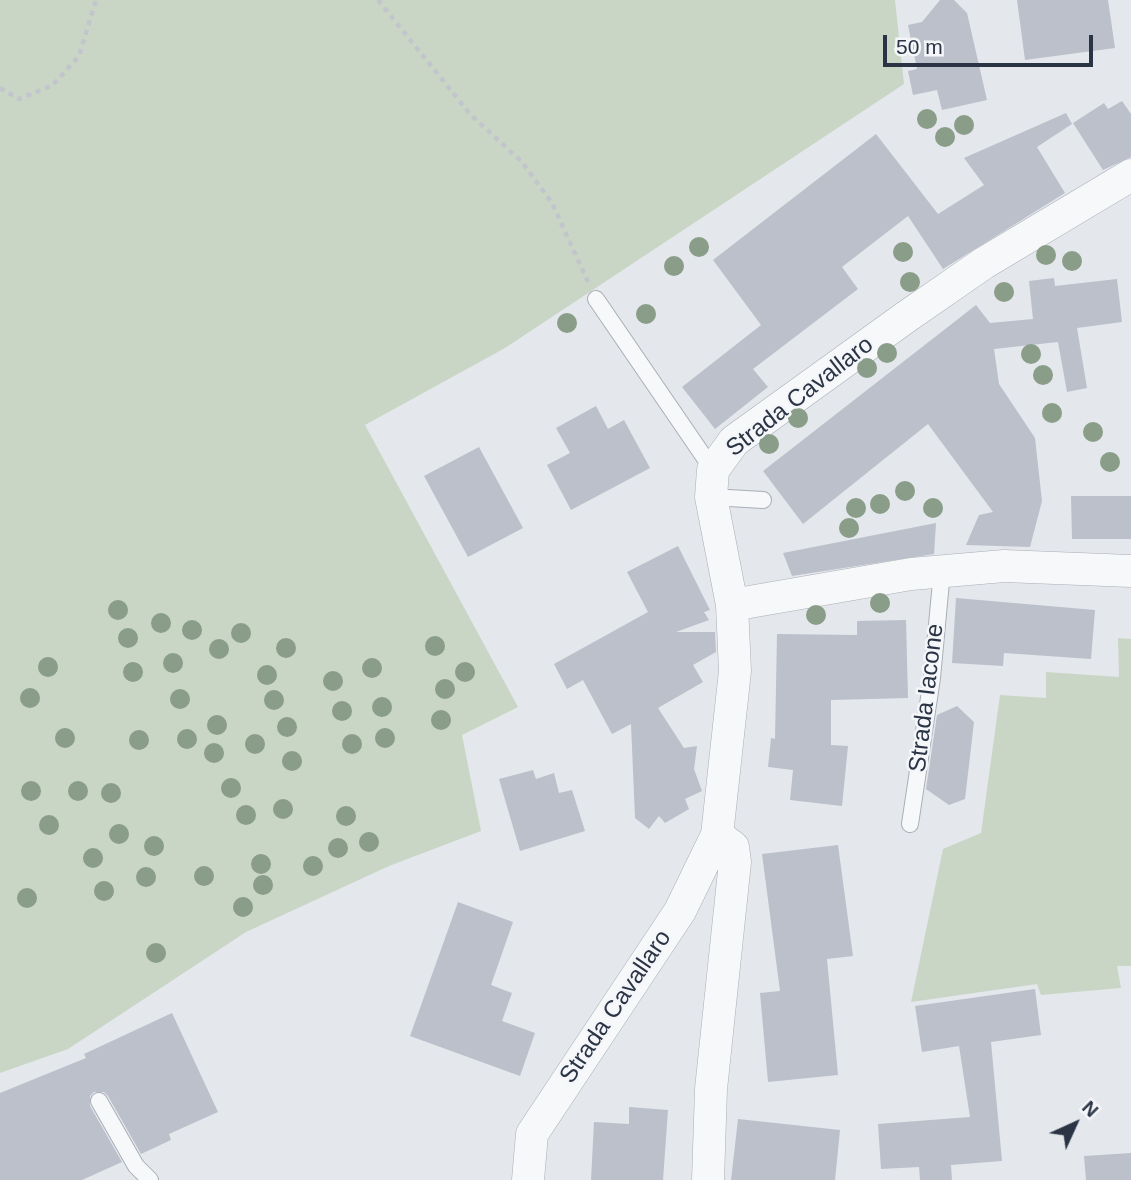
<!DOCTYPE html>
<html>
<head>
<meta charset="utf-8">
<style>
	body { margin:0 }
	#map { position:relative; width:1131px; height:1180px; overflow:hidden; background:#e4e7ec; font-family:Helvetica,sans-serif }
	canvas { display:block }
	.north { position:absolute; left:1040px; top:1089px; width:70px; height:70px; -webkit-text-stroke:5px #f4f6f9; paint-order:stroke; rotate:45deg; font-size:19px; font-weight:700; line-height:28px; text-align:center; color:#2b3445 }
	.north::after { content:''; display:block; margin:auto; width:24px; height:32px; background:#2b3445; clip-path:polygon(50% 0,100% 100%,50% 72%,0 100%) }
	.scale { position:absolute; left:883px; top:35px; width:210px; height:32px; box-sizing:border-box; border:4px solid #2b3445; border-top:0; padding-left:9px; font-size:21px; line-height:24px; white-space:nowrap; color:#2b3445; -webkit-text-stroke:5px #f4f6f9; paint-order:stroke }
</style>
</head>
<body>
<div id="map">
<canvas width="1131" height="1180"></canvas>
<div class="north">N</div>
<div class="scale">50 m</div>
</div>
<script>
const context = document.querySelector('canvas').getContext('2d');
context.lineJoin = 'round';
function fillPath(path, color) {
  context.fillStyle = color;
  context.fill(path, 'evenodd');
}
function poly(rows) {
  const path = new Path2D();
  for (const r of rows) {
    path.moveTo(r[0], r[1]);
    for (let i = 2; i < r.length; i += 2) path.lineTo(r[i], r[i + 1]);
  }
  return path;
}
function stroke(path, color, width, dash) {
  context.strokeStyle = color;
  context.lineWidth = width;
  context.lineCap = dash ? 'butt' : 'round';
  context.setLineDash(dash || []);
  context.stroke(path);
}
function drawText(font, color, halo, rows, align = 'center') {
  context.font = font + ' Helvetica,sans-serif';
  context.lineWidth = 5;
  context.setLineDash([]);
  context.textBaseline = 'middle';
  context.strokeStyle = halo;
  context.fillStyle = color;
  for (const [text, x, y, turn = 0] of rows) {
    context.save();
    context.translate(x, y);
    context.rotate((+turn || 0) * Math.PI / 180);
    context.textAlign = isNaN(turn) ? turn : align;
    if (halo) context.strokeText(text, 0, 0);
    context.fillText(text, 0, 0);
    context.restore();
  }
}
const green = poly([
	[0,0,895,0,904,84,505,348,365,425,518,707,462,735,481,831,389,866,246,932,68,1049,0,1073],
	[1118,638,1131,639,1131,966,1117,966,1121,988,1041,995,1037,984,911,1002,943,849,981,833,1000,695,1046,698,1046,672,1119,677]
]);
const building = poly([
	[940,0,954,0,967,13,987,100,942,110,937,90,913,95,908,71,917,69,908,25,922,22],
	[1017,0,1108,0,1115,48,1025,60],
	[1122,101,1131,114,1131,157,1103,170,1073,123,1104,103,1108,109],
	[1066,113,1072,124,1037,147,1065,193,943,269,908,216,842,267,858,289,753,369,768,387,715,429,682,387,761,325,713,260,876,134,938,214,984,185,964,158],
	[1054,278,1055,286,1117,279,1122,322,1077,328,1087,388,1067,392,1058,342,994,349,999,384,1035,438,1042,501,1030,547,966,545,979,515,993,512,928,424,803,524,763,471,976,305,990,323,1033,319,1029,281],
	[596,406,608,429,624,420,650,468,571,510,547,465,570,453,556,428],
	[479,447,523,528,468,557,424,476],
	[1071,496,1131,496,1131,539,1072,539],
	[936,523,934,554,792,576,783,553],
	[678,546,710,610,704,612,709,620,676,632,715,632,716,652,693,665,703,682,658,708,684,748,697,746,694,769,702,791,685,799,689,809,665,823,659,816,649,829,635,818,631,724,612,734,583,680,567,689,554,664,648,612,627,572],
	[956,598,1095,610,1091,659,1004,653,1003,666,952,663],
	[906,620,908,698,831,700,831,745,848,746,842,806,790,800,793,770,768,767,771,738,775,739,777,634,857,635,857,621],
	[957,706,974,722,965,799,949,805,926,789,937,715],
	[533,770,536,779,554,773,559,793,572,790,585,831,520,851,499,779],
	[838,845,853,956,827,959,838,1075,768,1082,760,993,780,991,762,854],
	[458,902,513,922,491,985,512,993,502,1021,535,1033,520,1076,410,1036],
	[1035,989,1041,1035,991,1042,1002,1161,951,1165,952,1180,920,1180,919,1167,881,1169,878,1124,970,1117,959,1046,922,1052,915,1006],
	[172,1013,218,1112,169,1134,171,1140,141,1154,108,1096,104,1092,94,1092,90,1096,90,1106,122,1162,82,1180,0,1180,0,1093,86,1058,84,1054],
	[629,1107,668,1110,663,1180,591,1180,594,1122,629,1124],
	[738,1119,840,1130,835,1180,731,1180],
	[1131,1153,1131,1180,1086,1180,1084,1156]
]);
const path = poly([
	[378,0,470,114,522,162,552,203,588,282],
	[0,88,19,99,53,85,79,56,96,0]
]);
const service = poly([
	[596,299,713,470],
	[711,497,763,500],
	[910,824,932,678,942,571],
	[99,1101,136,1166,150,1180]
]);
const minor = poly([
	[732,605,911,574,1004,566,1131,571],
	[528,1180,532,1134,680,911,717,835,735,671,732,605,711,497,713,470,734,441,906,317,984,263,1131,175],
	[708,1180,711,1089,735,862,733,847,717,835]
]);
const trees = [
	[927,119],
	[964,125],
	[945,137],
	[699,247],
	[903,252],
	[1046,255],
	[1072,261],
	[674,266],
	[910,282],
	[1004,292],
	[646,314],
	[567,323],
	[887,353],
	[1031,354],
	[867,368],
	[1043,375],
	[1052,413],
	[798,418],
	[1093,432],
	[769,444],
	[1110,462],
	[905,491],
	[880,504],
	[856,508],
	[933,508],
	[849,528],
	[880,603],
	[118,610],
	[816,615],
	[161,623],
	[192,630],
	[241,633],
	[128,638],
	[435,646],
	[286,648],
	[219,649],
	[173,663],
	[48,667],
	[372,668],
	[133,672],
	[465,672],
	[267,675],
	[333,681],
	[445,689],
	[30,698],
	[180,699],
	[274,700],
	[382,707],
	[342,711],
	[441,720],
	[217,725],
	[287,727],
	[65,738],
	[385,738],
	[187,739],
	[139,740],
	[255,744],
	[352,744],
	[214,753],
	[292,761],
	[231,788],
	[31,791],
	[78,791],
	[111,793],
	[283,809],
	[246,815],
	[346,816],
	[49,825],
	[119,834],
	[369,842],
	[154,846],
	[338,848],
	[93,858],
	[261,864],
	[313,866],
	[204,876],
	[146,877],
	[263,885],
	[104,891],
	[27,898],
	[243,907],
	[156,953]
];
const streetNames = [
	["Strada Cavallaro",800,397,-38],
	["Strada Iacone",927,698,-83],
	["Strada Cavallaro",616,1007,-56]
];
fillPath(green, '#c9d6c5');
fillPath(building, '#bbc0ca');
stroke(service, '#a9aeb7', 18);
stroke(minor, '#a9aeb7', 33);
stroke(path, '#c2c5cb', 4.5, [5, 5]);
stroke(service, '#f7f8fa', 16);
stroke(minor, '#f7f8fa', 32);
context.fillStyle = '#899d89';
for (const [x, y] of trees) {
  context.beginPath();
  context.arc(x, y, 10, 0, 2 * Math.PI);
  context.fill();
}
drawText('24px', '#2b3445', '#f4f6f9', streetNames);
</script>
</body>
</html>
